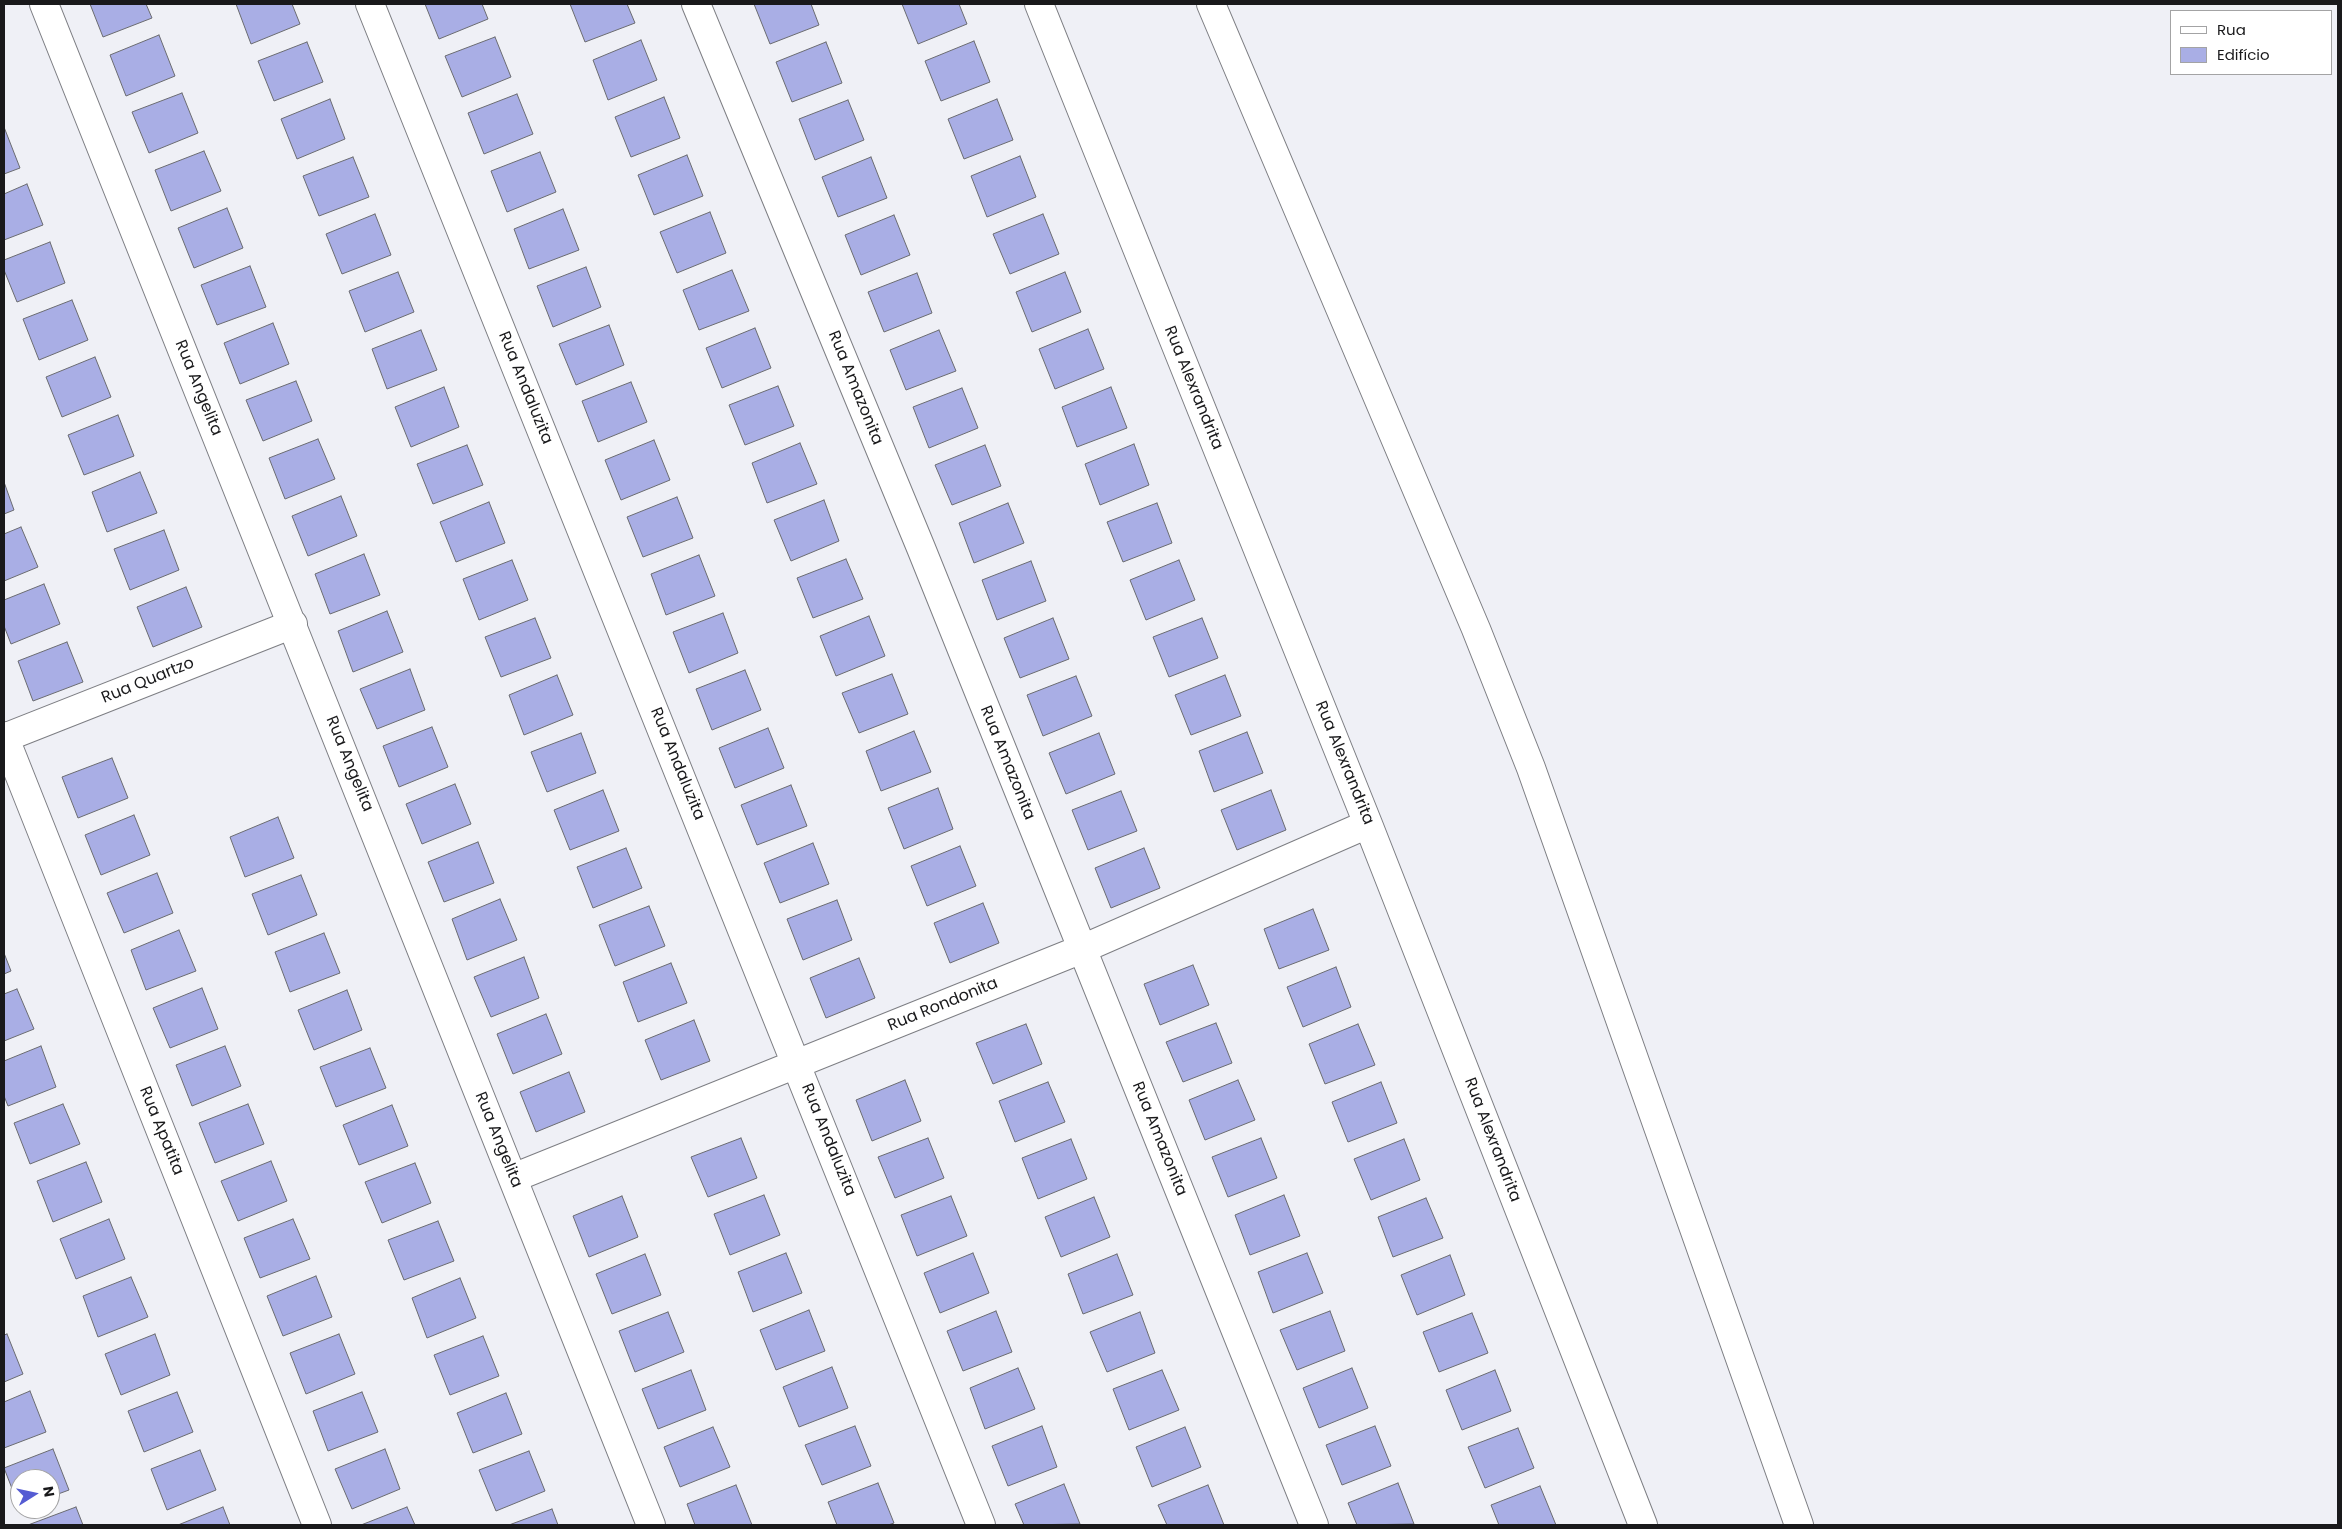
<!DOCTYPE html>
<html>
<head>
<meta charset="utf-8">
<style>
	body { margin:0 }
	#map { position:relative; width:2342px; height:1529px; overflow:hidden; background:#eff0f6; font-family:Poppins,sans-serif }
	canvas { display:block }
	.frame { position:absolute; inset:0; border:5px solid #19191b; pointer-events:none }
	.legend { position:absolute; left:2170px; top:10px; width:162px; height:65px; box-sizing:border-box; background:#fff; border:1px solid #a3a3a4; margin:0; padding:6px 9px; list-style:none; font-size:15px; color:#19191b }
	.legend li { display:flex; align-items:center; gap:10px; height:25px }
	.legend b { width:25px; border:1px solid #a3a3a4 }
	.north { position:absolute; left:10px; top:1469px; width:50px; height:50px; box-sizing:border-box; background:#fff; border:1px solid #a3a3a4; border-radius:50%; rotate:80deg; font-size:14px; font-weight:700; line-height:20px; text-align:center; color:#19191b }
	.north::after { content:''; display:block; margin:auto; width:18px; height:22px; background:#555cd3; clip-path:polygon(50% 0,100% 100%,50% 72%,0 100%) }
</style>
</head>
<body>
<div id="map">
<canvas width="2342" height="1529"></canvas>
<div class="frame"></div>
<ul class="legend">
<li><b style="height:6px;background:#fff"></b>Rua</li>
<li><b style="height:14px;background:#a9aee5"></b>Edifício</li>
</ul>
<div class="north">N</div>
</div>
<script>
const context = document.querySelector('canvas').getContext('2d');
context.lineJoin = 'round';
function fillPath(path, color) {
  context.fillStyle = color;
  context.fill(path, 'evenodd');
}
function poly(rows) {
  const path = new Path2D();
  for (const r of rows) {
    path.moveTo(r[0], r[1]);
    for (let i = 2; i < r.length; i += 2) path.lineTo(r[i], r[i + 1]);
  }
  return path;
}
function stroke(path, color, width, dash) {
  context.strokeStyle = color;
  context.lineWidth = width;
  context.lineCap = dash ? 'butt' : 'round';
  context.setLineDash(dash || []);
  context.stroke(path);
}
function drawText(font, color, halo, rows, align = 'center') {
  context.font = font + ' Poppins,sans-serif';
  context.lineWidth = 4;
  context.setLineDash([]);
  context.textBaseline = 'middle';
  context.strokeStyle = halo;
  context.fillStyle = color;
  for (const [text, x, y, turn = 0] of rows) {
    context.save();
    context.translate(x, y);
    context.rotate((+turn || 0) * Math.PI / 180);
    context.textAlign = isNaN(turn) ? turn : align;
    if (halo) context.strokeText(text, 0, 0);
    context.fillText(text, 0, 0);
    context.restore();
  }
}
const building = poly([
	[90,4,146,4,152,18,103,37,90,4],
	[236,4,292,4,300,24,251,44,236,4],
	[425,4,482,4,488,19,439,39,425,4],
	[570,4,627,4,635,23,585,42,570,4],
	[754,4,811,4,819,25,770,44,754,4],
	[902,4,959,4,967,24,918,44,902,4],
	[159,35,175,76,126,96,110,55,159,35],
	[495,37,511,77,462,97,445,56,495,37],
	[641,40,657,80,608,100,593,60,641,40],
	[974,41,990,82,941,101,925,61,974,41],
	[307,42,323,82,274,101,258,61,307,42],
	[826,42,842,83,792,102,776,62,826,42],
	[182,93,198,133,149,153,132,112,182,93],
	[517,94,533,134,484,154,468,113,517,94],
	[664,97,680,138,631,157,615,117,664,97],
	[330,99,345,139,297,159,281,119,330,99],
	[997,99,1013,140,964,159,948,119,997,99],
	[848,100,864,140,815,160,799,119,848,100],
	[4,127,20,168,4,174,4,127],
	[204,151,221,191,171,211,155,170,204,151],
	[540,152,556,192,507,212,491,171,540,152],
	[687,155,703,196,654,215,638,175,687,155],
	[1020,156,1036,197,987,217,971,176,1020,156],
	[353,157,369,197,319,216,303,176,353,157],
	[871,157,887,198,838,217,822,177,871,157],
	[27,184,43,225,4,240,4,194,27,184],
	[227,208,243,248,194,268,178,228,227,208],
	[563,209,579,250,529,269,514,229,563,209],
	[710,212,726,253,677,273,660,232,710,212],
	[375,214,391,255,342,274,326,234,375,214],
	[1043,214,1059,254,1010,274,993,234,1043,214],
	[894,215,910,255,861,275,845,235,894,215],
	[50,242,65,283,17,302,4,270,4,260,50,242],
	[250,266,266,307,217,325,201,285,250,266],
	[586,267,601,307,553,327,537,286,586,267],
	[732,270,749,311,699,330,683,290,732,270],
	[398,272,414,312,365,332,349,291,398,272],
	[1065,272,1081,312,1032,332,1016,292,1065,272],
	[917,273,932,313,884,332,868,292,917,273],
	[72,300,88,340,39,360,23,319,72,300],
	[273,323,289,364,240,384,224,343,273,323],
	[609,325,624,365,576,385,559,344,609,325],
	[755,328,771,368,722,388,706,348,755,328],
	[1088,329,1104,369,1055,389,1039,349,1088,329],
	[421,330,437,370,387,389,372,349,421,330],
	[939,330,956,371,906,390,890,350,939,330],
	[95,357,111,397,62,417,46,377,95,357],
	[296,381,312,421,263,441,246,400,296,381],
	[631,382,647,422,598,442,582,401,631,382],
	[778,386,794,426,745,445,729,405,778,386],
	[444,387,459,427,411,447,395,407,444,387],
	[1111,387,1127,428,1077,447,1062,407,1111,387],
	[962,388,978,428,929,448,913,407,962,388],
	[118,415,134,456,84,475,68,435,118,415],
	[318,439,335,479,285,499,269,458,318,439],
	[654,440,670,480,621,500,605,460,654,440],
	[800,443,817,484,767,503,752,463,800,443],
	[1134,444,1149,485,1100,505,1085,464,1134,444],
	[467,445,483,485,433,504,417,464,467,445],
	[985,445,1001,486,952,505,935,465,985,445],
	[140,472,157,513,107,532,92,492,140,472],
	[4,482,14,510,4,514,4,482],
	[341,496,357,536,308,556,292,516,341,496],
	[677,497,693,538,643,557,627,517,677,497],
	[824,500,839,541,791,561,774,520,824,500],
	[489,502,505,543,456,562,440,522,489,502],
	[1008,503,1024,543,974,563,959,523,1008,503],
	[1157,503,1172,543,1123,562,1107,522,1157,503],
	[21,527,38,567,4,581,4,534,21,527],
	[164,530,179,570,130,590,114,549,164,530],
	[364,554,380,595,330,614,315,574,364,554],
	[699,555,715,596,666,615,651,574,699,555],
	[846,559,863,599,813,618,797,578,846,559],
	[512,560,528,600,479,620,463,579,512,560],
	[1179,560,1195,600,1146,620,1130,580,1179,560],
	[1031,561,1046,601,997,620,982,580,1031,561],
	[44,584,60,624,11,644,4,626,4,600,44,584],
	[186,587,202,627,153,647,137,607,186,587],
	[387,611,403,652,353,672,338,631,387,611],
	[723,613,738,653,689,673,673,632,723,613],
	[869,616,885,656,836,676,820,636,869,616],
	[535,618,551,658,501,677,485,637,535,618],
	[1053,618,1069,659,1020,678,1004,638,1053,618],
	[1202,618,1218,658,1169,677,1153,637,1202,618],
	[67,642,83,682,33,701,18,661,67,642],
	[410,669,425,710,377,729,360,689,410,669],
	[745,670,761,710,712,730,696,689,745,670],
	[892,674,908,714,859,733,842,693,892,674],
	[557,675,573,715,524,735,509,695,557,675],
	[1225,675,1241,716,1191,735,1175,695,1225,675],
	[1076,676,1092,716,1043,736,1027,695,1076,676],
	[432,727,448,767,399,787,383,746,432,727],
	[768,728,784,768,735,788,719,748,768,728],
	[914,731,931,772,881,791,866,751,914,731],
	[1247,732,1263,773,1214,792,1199,751,1247,732],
	[581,733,596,773,547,792,531,752,581,733],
	[1099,733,1115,774,1066,794,1049,753,1099,733],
	[112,758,128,798,78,818,62,777,112,758],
	[455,784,471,824,422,844,406,804,455,784],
	[791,785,807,826,757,845,741,805,791,785],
	[938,788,953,829,904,849,888,808,938,788],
	[603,790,619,831,570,850,554,810,603,790],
	[1271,790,1286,830,1237,850,1221,810,1271,790],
	[1121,791,1137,831,1088,850,1072,810,1121,791],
	[134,815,150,855,101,875,85,835,134,815],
	[278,817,294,858,245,877,230,837,278,817],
	[478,842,494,883,444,902,428,862,478,842],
	[813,843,829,884,780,903,764,863,813,843],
	[960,846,976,886,927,906,911,866,960,846],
	[626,848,642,888,593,908,577,867,626,848],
	[1144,848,1160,888,1111,908,1095,868,1144,848],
	[157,873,173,913,124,933,107,893,157,873],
	[301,875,317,915,268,935,252,894,301,875],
	[500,899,517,940,467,960,452,919,500,899],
	[837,900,852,940,803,960,787,919,837,900],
	[983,903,999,943,950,963,934,923,983,903],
	[649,906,665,946,615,966,599,925,649,906],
	[1313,909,1329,950,1279,969,1264,929,1313,909],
	[179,930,196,971,146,990,131,950,179,930],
	[324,933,340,973,290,992,275,952,324,933],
	[4,953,11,971,4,974,4,953],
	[524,957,539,998,491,1017,474,977,524,957],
	[859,958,875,998,826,1018,810,978,859,958],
	[671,963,687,1003,638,1022,623,982,671,963],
	[1193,965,1209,1005,1160,1025,1144,984,1193,965],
	[1336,967,1351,1007,1303,1027,1287,987,1336,967],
	[202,988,218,1029,170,1048,153,1008,202,988],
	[17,989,34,1029,4,1041,4,994,17,989],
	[347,990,362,1030,314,1050,298,1010,347,990],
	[546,1014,562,1054,513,1074,497,1034,546,1014],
	[694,1020,710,1061,661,1080,645,1040,694,1020],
	[1216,1023,1232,1063,1183,1082,1166,1042,1216,1023],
	[1026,1024,1042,1064,993,1084,976,1043,1026,1024],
	[1358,1024,1375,1065,1325,1084,1309,1044,1358,1024],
	[41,1046,56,1087,8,1106,4,1096,4,1061,41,1046],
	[225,1046,241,1086,192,1106,176,1065,225,1046],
	[370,1048,386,1088,336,1107,320,1067,370,1048],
	[569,1072,585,1112,536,1132,520,1092,569,1072],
	[905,1080,921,1121,872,1141,856,1100,905,1080],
	[1238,1080,1255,1120,1205,1140,1189,1100,1238,1080],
	[1048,1082,1065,1122,1015,1142,999,1101,1048,1082],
	[1381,1082,1397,1123,1348,1142,1332,1102,1381,1082],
	[63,1104,80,1144,30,1164,14,1123,63,1104],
	[248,1104,264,1144,215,1163,199,1123,248,1104],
	[392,1105,408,1146,359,1165,343,1125,392,1105],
	[741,1138,757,1178,708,1197,691,1157,741,1138],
	[928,1138,944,1178,895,1198,878,1157,928,1138],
	[1261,1138,1277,1178,1228,1197,1212,1157,1261,1138],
	[1071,1139,1087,1179,1038,1199,1022,1158,1071,1139],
	[1404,1139,1420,1180,1371,1200,1354,1159,1404,1139],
	[271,1161,287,1201,238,1221,221,1181,271,1161],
	[86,1162,102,1202,53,1222,37,1181,86,1162],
	[415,1163,431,1203,382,1223,365,1182,415,1163],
	[764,1195,780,1235,730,1255,714,1214,764,1195],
	[1284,1195,1300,1236,1250,1255,1235,1215,1284,1195],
	[622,1196,638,1237,589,1257,573,1216,622,1196],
	[951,1196,967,1236,917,1256,901,1215,951,1196],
	[1094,1197,1110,1237,1061,1257,1045,1217,1094,1197],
	[1426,1198,1443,1238,1393,1257,1378,1217,1426,1198],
	[109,1219,125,1259,76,1279,60,1239,109,1219],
	[293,1219,310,1259,260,1278,244,1238,293,1219],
	[438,1221,454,1261,404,1280,388,1240,438,1221],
	[786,1253,802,1293,753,1312,738,1272,786,1253],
	[973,1253,989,1293,940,1313,924,1273,973,1253],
	[1307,1253,1323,1293,1273,1313,1258,1272,1307,1253],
	[645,1254,661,1295,612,1314,596,1274,645,1254],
	[1117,1254,1133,1295,1083,1314,1068,1274,1117,1254],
	[1450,1255,1465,1295,1417,1315,1401,1275,1450,1255],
	[316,1276,332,1317,283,1336,267,1296,316,1276],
	[131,1277,148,1317,98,1337,83,1296,131,1277],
	[460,1278,476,1318,427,1338,412,1298,460,1278],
	[809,1310,825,1351,776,1370,760,1330,809,1310],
	[996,1311,1012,1352,963,1371,947,1331,996,1311],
	[1330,1311,1345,1351,1297,1370,1280,1330,1330,1311],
	[668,1312,684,1352,635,1372,619,1331,668,1312],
	[1140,1312,1155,1353,1107,1372,1090,1332,1140,1312],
	[1472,1313,1488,1353,1439,1372,1423,1332,1472,1313],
	[7,1334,23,1374,4,1382,4,1335,7,1334],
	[155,1334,170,1375,121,1395,105,1354,155,1334],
	[339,1334,355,1374,306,1394,290,1353,339,1334],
	[483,1336,499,1376,450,1395,434,1355,483,1336],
	[832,1367,848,1408,799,1427,783,1387,832,1367],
	[1018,1368,1035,1409,985,1429,970,1388,1018,1368],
	[1352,1368,1368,1408,1319,1428,1303,1388,1352,1368],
	[691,1370,706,1410,658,1429,642,1389,691,1370],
	[1162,1370,1179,1410,1129,1430,1113,1389,1162,1370],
	[1495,1370,1511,1411,1462,1430,1446,1390,1495,1370],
	[30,1391,46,1432,4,1448,4,1402,30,1391],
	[177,1392,193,1432,144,1452,128,1411,177,1392],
	[362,1392,378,1432,328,1451,313,1411,362,1392],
	[506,1393,522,1434,473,1453,457,1413,506,1393],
	[855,1426,871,1466,822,1485,805,1445,855,1426],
	[1042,1426,1057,1467,1008,1486,992,1446,1042,1426],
	[1375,1426,1391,1466,1342,1485,1326,1445,1375,1426],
	[713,1427,730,1467,680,1487,664,1447,713,1427],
	[1185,1427,1201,1467,1152,1487,1136,1447,1185,1427],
	[1518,1428,1534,1468,1485,1488,1468,1447,1518,1428],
	[53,1449,69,1490,50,1497,50,1479,20,1479,20,1509,4,1468,53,1449],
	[385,1449,400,1489,352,1509,335,1469,385,1449],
	[200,1450,216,1490,167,1510,151,1469,200,1450],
	[529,1451,545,1491,496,1511,479,1470,529,1451],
	[878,1483,894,1523,888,1525,837,1525,828,1502,878,1483],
	[1398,1483,1414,1524,1357,1525,1348,1503,1398,1483],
	[1064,1484,1080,1524,1024,1525,1015,1504,1064,1484],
	[736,1485,752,1525,695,1525,687,1504,736,1485],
	[1208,1485,1224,1525,1167,1525,1158,1505,1208,1485],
	[1540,1486,1556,1525,1499,1525,1491,1505,1540,1486],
	[76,1507,83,1525,28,1525,76,1507],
	[223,1507,230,1525,178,1525,223,1507],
	[407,1507,415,1525,361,1525,407,1507],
	[552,1509,558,1525,509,1525,552,1509]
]);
const minor = poly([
	[44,4,651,1525],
	[370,4,981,1525],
	[696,4,921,548,1314,1525],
	[1039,4,1368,824,1643,1525],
	[1211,4,1476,629,1531,768,1799,1525],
	[4,736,317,1525],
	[4,738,293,624],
	[513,1178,1082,949,1368,824]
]);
const streetNames = [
	["Rua Angelita",198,388,68],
	["Rua Andaluzita",525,388,68],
	["Rua Amazonita",855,388,68],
	["Rua Alexrandrita",1193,388,68],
	["Rua Quartzo",148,681,-22],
	["Rua Amazonita",1007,763,68],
	["Rua Alexrandrita",1344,763,68],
	["Rua Angelita",349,764,68],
	["Rua Andaluzita",677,764,68],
	["Rua Rondonita",943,1005,-22],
	["Rua Apatita",161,1131,68],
	["Rua Amazonita",1159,1139,68],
	["Rua Angelita",498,1140,68],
	["Rua Andaluzita",828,1140,68],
	["Rua Alexrandrita",1492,1140,69]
];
fillPath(building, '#a9aee5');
stroke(building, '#6a6b70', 1);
stroke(minor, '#7d7e83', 30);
stroke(minor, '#fff', 28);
drawText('16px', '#19191b', '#fff', streetNames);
</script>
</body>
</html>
